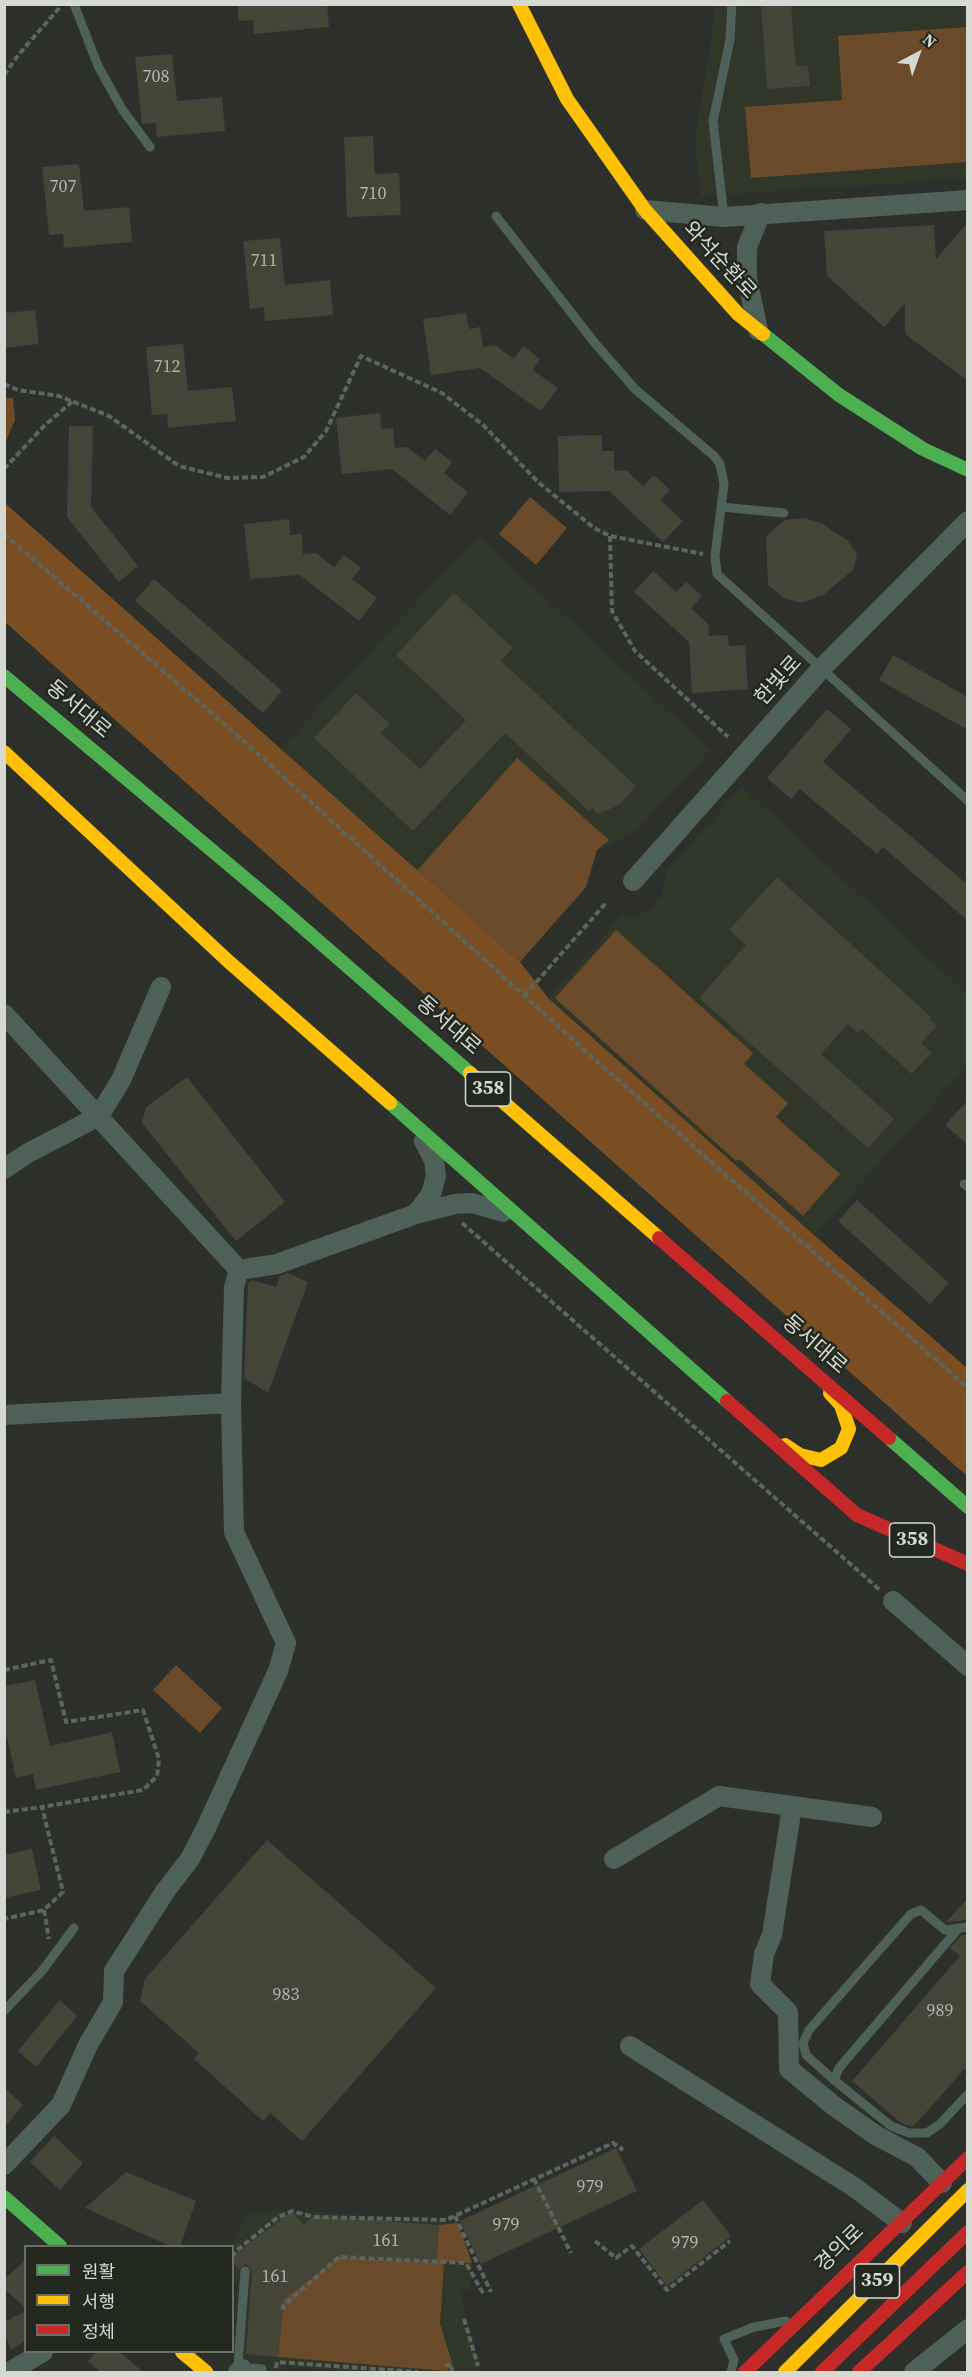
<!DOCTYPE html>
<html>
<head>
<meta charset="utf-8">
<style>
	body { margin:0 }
	#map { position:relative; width:972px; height:2377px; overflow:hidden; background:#2d302a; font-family:"Source Serif 4","Noto Sans KR",serif }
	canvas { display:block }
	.frame { position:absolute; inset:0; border:6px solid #d5d9d2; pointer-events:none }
	.legend { position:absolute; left:24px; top:2245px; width:210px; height:108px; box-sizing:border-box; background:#23281e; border:2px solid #6a6f66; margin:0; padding:8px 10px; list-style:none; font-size:18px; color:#d5d9d2 }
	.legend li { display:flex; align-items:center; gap:12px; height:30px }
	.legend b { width:30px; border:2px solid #6a6f66 }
	.north { position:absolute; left:888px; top:24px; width:60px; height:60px; -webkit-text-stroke:4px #23281e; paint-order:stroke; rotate:41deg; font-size:16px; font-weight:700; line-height:24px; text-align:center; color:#d5d9d2 }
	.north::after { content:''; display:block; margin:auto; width:21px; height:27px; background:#d5d9d2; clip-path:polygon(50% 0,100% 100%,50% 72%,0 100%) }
</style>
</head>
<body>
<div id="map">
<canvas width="972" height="2377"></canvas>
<div class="frame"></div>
<ul class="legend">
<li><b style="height:8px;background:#4caf50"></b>원활</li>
<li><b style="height:8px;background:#ffc107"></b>서행</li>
<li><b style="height:8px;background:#c62828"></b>정체</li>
</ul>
<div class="north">N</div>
</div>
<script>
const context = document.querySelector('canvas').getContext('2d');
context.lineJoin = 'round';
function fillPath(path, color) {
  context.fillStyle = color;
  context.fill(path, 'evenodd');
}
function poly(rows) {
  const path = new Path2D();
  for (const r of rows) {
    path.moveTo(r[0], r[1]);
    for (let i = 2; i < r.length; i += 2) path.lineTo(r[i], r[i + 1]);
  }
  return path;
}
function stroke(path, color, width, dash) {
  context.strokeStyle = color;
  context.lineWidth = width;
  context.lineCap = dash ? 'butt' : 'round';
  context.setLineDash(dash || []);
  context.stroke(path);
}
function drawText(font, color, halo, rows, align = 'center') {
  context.font = font + ' "Source Serif 4","Noto Sans KR",serif';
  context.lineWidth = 5;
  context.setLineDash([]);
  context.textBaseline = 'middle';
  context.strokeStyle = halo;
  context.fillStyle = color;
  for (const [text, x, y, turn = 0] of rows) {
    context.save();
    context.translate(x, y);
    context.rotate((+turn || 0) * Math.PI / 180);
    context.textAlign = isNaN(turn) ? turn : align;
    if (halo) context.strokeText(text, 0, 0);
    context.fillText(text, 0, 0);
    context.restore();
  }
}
const built = poly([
	[714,5,967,5,967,179,701,196,695,138,712,36],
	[478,536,710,750,634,833,597,850,586,887,520,962,281,749],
	[742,787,967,994,967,1066,814,1235,549,999,622,915,634,917,644,913,655,905,662,895,668,870],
	[249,2211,292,2211,441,2220,454,2217,472,2263,470,2289,460,2292,481,2372,355,2372,282,2366,282,2372,243,2372,233,2364,237,2286,233,2274,231,2246]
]);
const green = poly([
	[967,27,967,162,751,178,745,107,842,100,838,36],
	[5,398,13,398,15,420,5,443],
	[530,497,567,528,536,565,499,534],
	[517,758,609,840,597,850,586,887,520,962,417,871],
	[616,930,753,1053,744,1064,788,1103,776,1117,840,1174,803,1216,739,1159,736,1161,555,998],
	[176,1665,222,1708,200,1733,153,1690],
	[458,2223,472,2263,444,2262,440,2324,453,2366,446,2371,278,2357,283,2306,276,2305,339,2257,436,2263,439,2225]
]);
const forest = poly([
	[5,503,520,962,549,999,814,1235,967,1368,967,1476,5,622]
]);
const building = poly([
	[237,4,327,4,329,27,254,34,253,20,239,21],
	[761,4,791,4,796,66,808,65,810,86,767,89],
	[172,54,177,101,222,97,225,131,157,137,156,123,142,124,135,57],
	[373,136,375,174,399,173,401,215,347,217,344,137],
	[79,164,84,211,129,207,132,242,64,248,63,234,49,235,42,167],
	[968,222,968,381,905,334,905,303,884,327,827,276,824,231,934,225,936,259],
	[280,238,285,285,330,280,333,315,265,321,264,307,250,309,243,241],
	[35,310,39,344,4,348,4,313],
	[466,313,469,329,480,327,483,347,495,345,514,359,523,346,540,359,533,370,558,388,541,411,480,368,431,375,423,319],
	[183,344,188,391,232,387,236,421,168,428,167,414,152,415,146,347],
	[380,413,381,429,393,428,395,448,407,447,425,461,435,449,452,462,444,473,468,492,450,515,392,469,342,474,336,418],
	[69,426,93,426,91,507,138,566,119,582,67,517],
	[602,435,602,451,614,451,614,471,626,470,643,486,654,475,670,490,660,500,683,521,663,542,609,491,559,492,558,436],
	[804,518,821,523,847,540,857,554,854,569,823,595,802,603,784,598,768,585,766,536,785,520],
	[289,519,290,535,302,534,303,554,316,553,334,567,344,555,361,568,352,579,377,598,359,621,300,575,250,579,244,524],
	[653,571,676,592,686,582,702,596,691,608,708,624,709,636,728,635,729,646,745,645,748,689,692,693,689,642,634,592],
	[154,579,282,691,263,713,135,601],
	[454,593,513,648,501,661,636,786,619,805,598,814,592,808,589,811,505,733,413,831,314,738,356,693,390,724,381,733,420,769,466,720,396,655],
	[893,655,968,697,968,730,879,680],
	[827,709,851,729,823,762,968,885,968,921,883,847,877,854,800,789,791,799,767,778],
	[777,877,931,1017,929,1019,937,1026,921,1043,931,1053,912,1074,862,1029,858,1033,848,1024,821,1054,894,1119,868,1148,699,998,746,945,729,930],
	[187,1077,285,1202,236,1241,142,1123,146,1107],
	[968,1100,968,1145,945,1125],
	[857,1200,949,1283,930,1304,838,1221],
	[287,1273,308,1282,268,1393,244,1378,248,1283,252,1280,276,1287,280,1276],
	[35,1680,50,1746,112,1732,120,1772,36,1790,33,1774,16,1778,4,1724,4,1686],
	[267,1840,436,1988,302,2141,270,2113,263,2121,194,2059,199,2053,140,2001,145,1979],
	[32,1849,41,1890,4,1898,4,1855],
	[968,1898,968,1920,946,1922],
	[968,1934,968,2065,914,2126,910,2126,901,2123,852,2081,960,1956,950,1948,962,1935],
	[60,2000,77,2016,36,2067,18,2051],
	[4,2087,23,2105,4,2128],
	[54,2136,83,2163,60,2190,30,2162],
	[616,2148,637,2191,481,2264,460,2221],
	[126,2172,196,2201,180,2247,172,2247,85,2208],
	[703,2200,731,2236,667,2286,639,2249],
	[292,2211,303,2225,314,2216,439,2225,436,2263,339,2257,284,2299,278,2357,246,2354,252,2271,249,2266,245,2264,238,2270,232,2349,238,2269,232,2261,232,2257],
	[26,2260,26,2308,4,2289,4,2279],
	[26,2311,26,2340,11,2350,4,2333,4,2322],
	[96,2352,120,2352,144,2373,101,2373,88,2361]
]);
const path = poly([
	[4,75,19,54,61,6],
	[4,384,18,390,59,396,109,416,179,466,227,478,263,477,304,457,326,431,361,356,442,393,483,425,538,482,594,528,610,536,703,554],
	[4,469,45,425,72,402],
	[4,534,227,726,583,1049,968,1388],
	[610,536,612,611,635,651,728,737],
	[524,996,606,903],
	[462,1223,880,1590],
	[4,1670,51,1660,66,1722,143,1710,159,1759,157,1776,143,1790,42,1807,63,1892,44,1910,4,1919],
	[4,1812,42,1807],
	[44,1910,49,1939],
	[534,2179,571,2253],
	[455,2216,491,2292],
	[595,2241,616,2258,632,2246,667,2290,730,2241],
	[232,2257,236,2251,277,2218,292,2211,313,2217,446,2220,613,2143,623,2150],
	[283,2310,283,2306,339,2257,466,2263,483,2293],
	[464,2319,478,2366],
	[445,2365,453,2366,451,2372],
	[276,2368,277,2362,418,2372]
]);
const lane = poly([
	[74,4,98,66,122,109,150,147],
	[496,216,594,342,635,389,714,456,720,464,724,484,715,556,717,574,968,801],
	[724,217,713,121,730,40,732,4],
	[721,507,784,513],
	[964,1184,968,1187],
	[968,1927,945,1930,921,1910,911,1914,809,2030,803,2043,806,2055,834,2080,891,2126,909,2133,927,2133,940,2124,968,2094],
	[4,2011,42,1971,74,1928],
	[834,2080,839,2068,958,1929],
	[245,2271,238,2366,245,2372,253,2368,262,2369],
	[731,2372,734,2360,724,2339,754,2327,786,2321]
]);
const street = poly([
	[645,210,724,217,968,200],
	[758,330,747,278,747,247,761,213],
	[633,881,821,669,968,521],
	[4,1014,239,1270],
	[4,1169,28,1153,99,1116,121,1080,161,987],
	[416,1214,431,1194,436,1176,434,1160,424,1141],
	[239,1270,277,1264,416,1214,455,1204,472,1203,503,1212],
	[4,1415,231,1403],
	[893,1601,968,1666],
	[792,1807,772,1935,764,1954,760,1984,788,2012,789,2069,834,2106,877,2136,917,2157,942,2183],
	[614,1859,719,1796,872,1817],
	[630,2046,854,2187,902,2223],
	[4,2165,61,2105,88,2045,113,2002,114,1971,166,1890,190,1859,206,1828,278,1671,286,1643,234,1532,231,1403,234,1287,239,1270],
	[9,2372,43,2352],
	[238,2372,242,2369],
	[914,2372,968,2329]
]);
const fast = poly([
	[763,334,839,395,923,449,968,470],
	[4,676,277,905,470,1073],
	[390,1103,727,1401],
	[889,1438,968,1507],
	[4,2197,60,2246]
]);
const slow = poly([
	[519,4,567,99,645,210,738,314,763,334],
	[4,752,228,961,390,1103],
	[470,1073,659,1238],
	[785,1445,800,1455,821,1460,841,1448,849,1429,841,1405,830,1393],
	[182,2352,206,2372],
	[785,2372,968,2190]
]);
const jam = poly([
	[659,1238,889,1438],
	[727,1401,857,1515,968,1564],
	[745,2372,968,2158],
	[822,2372,968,2232],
	[859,2372,968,2272]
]);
const numberNames = [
	["708",156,77],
	["707",63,187],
	["710",373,194],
	["711",264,261],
	["712",167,367],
	["983",286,1995],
	["989",940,2011],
	["979",590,2187],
	["979",506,2225],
	["161",386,2241],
	["979",685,2243],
	["161",275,2277]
];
const shields = [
	[488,1089,45],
	[912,1540,45],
	[877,2281,45]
];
const shieldNames = [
	["358",488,1089],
	["358",912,1540],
	["359",877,2281]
];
const streetNames = [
	["와석순환로",719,261,47],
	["한빛로",779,681,-48],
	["동서대로",78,710,40],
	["동서대로",448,1026,41],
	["동서대로",814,1345,41],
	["경의로",840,2249,-44]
];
fillPath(built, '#303729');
fillPath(green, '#6b4a2a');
fillPath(forest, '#7a4e22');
fillPath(building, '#444437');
stroke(path, '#596660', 4, [6, 3]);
stroke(lane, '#4d6158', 9);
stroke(street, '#4d6158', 20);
stroke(fast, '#4caf50', 14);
stroke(slow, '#ffc107', 14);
stroke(jam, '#c62828', 14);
drawText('18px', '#b1b4ab', null, numberNames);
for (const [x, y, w] of shields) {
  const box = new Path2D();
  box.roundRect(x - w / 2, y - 17, w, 34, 4.5);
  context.fillStyle = '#23281e';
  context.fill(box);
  stroke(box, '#d5d9d2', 1.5);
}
drawText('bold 20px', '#d5d9d2', null, shieldNames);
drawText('21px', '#d5d9d2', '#23281e', streetNames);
</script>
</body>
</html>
